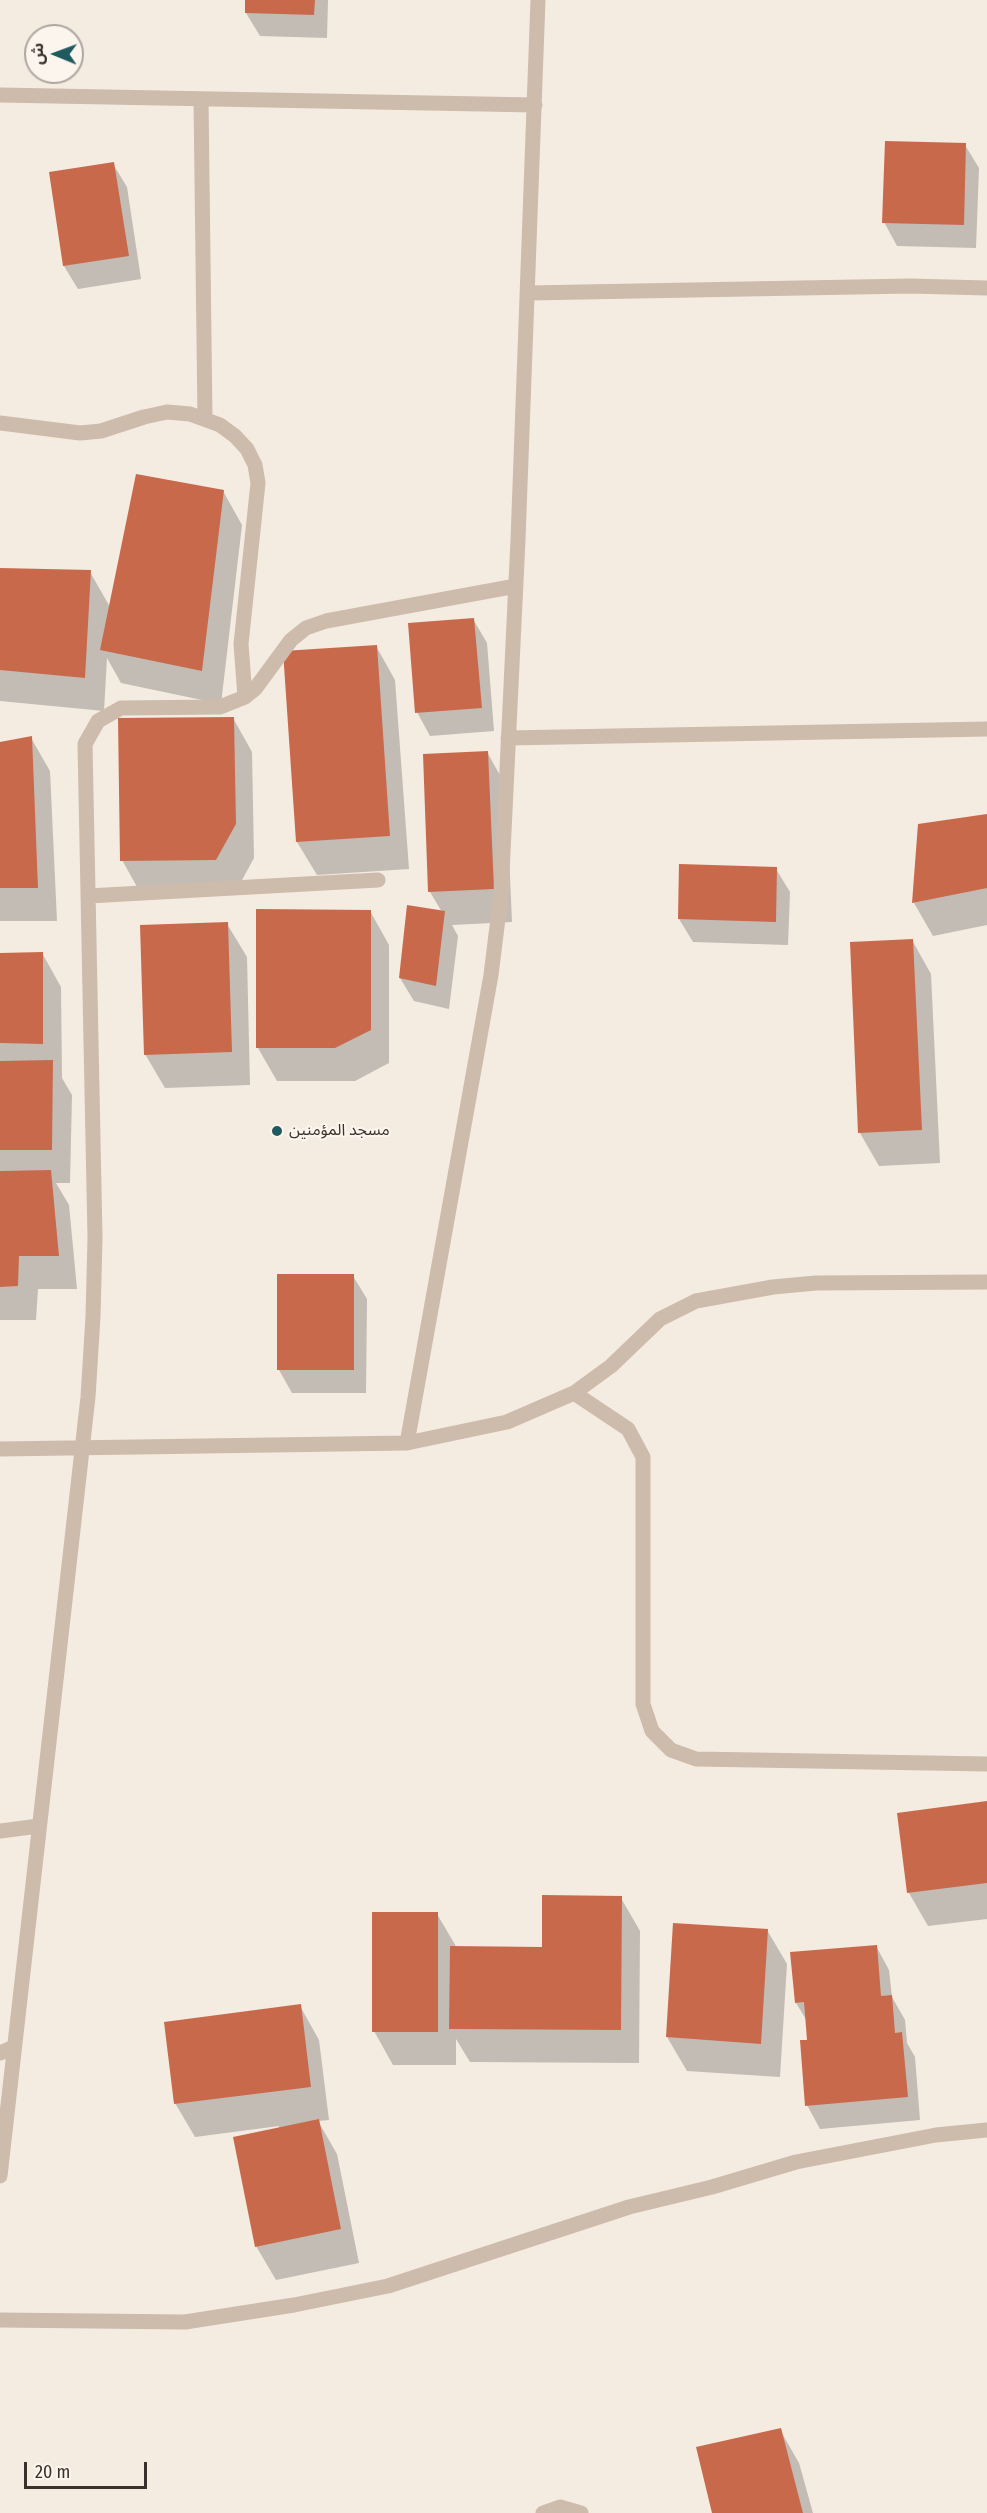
<!DOCTYPE html>
<html>
<head>
<meta charset="utf-8">
<style>
	body { margin:0 }
	#map { position:relative; width:987px; height:2513px; overflow:hidden; background:#f4ebe1; font-family:"Fira Sans Condensed","Noto Sans Arabic",sans-serif }
	canvas { display:block }
	.north { position:absolute; left:24px; top:24px; width:60px; height:60px; box-sizing:border-box; background:#fbf5ee; border:2px solid #aea6a0; border-radius:50%; rotate:271deg; font-size:16px; font-weight:700; line-height:24px; text-align:center; color:#3b302b }
	.north::after { content:''; display:block; margin:auto; width:21px; height:27px; background:#1f5a5e; clip-path:polygon(50% 0,100% 100%,50% 72%,0 100%) }
	.scale { position:absolute; left:24px; top:2462px; width:123px; height:27px; box-sizing:border-box; border:3px solid #3b302b; border-top:0; padding-left:8px; font-size:18px; line-height:21px; white-space:nowrap; color:#3b302b; -webkit-text-stroke:4px #fbf5ee; paint-order:stroke }
</style>
</head>
<body>
<div id="map">
<canvas width="987" height="2513"></canvas>
<div class="north">ش</div>
<div class="scale">20 m</div>
</div>
<script>
const context = document.querySelector('canvas').getContext('2d');
context.lineJoin = 'round';
function fillPath(path, color) {
  context.fillStyle = color;
  context.fill(path, 'evenodd');
}
function poly(rows) {
  const path = new Path2D();
  for (const r of rows) {
    path.moveTo(r[0], r[1]);
    for (let i = 2; i < r.length; i += 2) path.lineTo(r[i], r[i + 1]);
  }
  return path;
}
function stroke(path, color, width, dash) {
  context.strokeStyle = color;
  context.lineWidth = width;
  context.lineCap = dash ? 'butt' : 'round';
  context.setLineDash(dash || []);
  context.stroke(path);
}
function drawText(font, color, halo, rows, align = 'center') {
  context.font = font + ' "Fira Sans Condensed","Noto Sans Arabic",sans-serif';
  context.lineWidth = 4.5;
  context.setLineDash([]);
  context.textBaseline = 'middle';
  context.strokeStyle = halo;
  context.fillStyle = color;
  for (const [text, x, y, turn = 0] of rows) {
    context.save();
    context.translate(x, y);
    context.rotate((+turn || 0) * Math.PI / 180);
    context.textAlign = isNaN(turn) ? turn : align;
    if (halo) context.strokeText(text, 0, 0);
    context.fillText(text, 0, 0);
    context.restore();
  }
}
const shadow = poly([
	[246,0,328,0,327,38,260,36,246,13],
	[965,145,979,168,976,248,897,246,884,222],
	[113,164,127,187,141,279,78,289,64,266],
	[223,491,242,525,221,704,121,683,107,658,104,711,0,701,0,569,90,572,110,607],
	[473,619,487,643,494,731,430,736,417,712],
	[376,646,395,680,409,869,317,875,297,842],
	[233,718,252,752,254,858,235,893,141,894,122,860],
	[31,738,50,771,57,921,0,921,0,743],
	[487,752,506,786,512,922,452,925,458,936,449,1009,414,1001,400,978,442,912,430,892],
	[987,816,987,925,933,936,914,903],
	[776,869,790,892,788,945,693,942,679,919],
	[370,911,389,945,389,1063,355,1081,277,1081,258,1048],
	[227,924,247,957,250,1085,165,1088,145,1054],
	[912,940,931,974,940,1163,879,1166,860,1133],
	[42,953,61,987,62,1078,72,1095,70,1183,56,1183,69,1205,77,1289,38,1289,36,1320,0,1320,0,955],
	[353,1276,367,1299,366,1393,292,1393,279,1370],
	[987,1803,987,1919,928,1926,909,1893],
	[621,1898,640,1931,639,2063,470,2062,456,2039,456,2065,393,2065,374,2031,437,1914,457,1948,544,1948],
	[767,1930,787,1964,780,2077,687,2071,667,2037],
	[876,1946,889,1970,892,1997,905,2020,907,2043,915,2057,920,2120,820,2129,807,2105,807,2021,796,2003],
	[300,2006,319,2040,329,2120,318,2121,337,2154,359,2263,276,2280,256,2246,279,2126,195,2137,175,2103],
	[780,2430,799,2463,813,2513,714,2513]
]);
const building = poly([
	[245,0,315,0,314,15,245,13],
	[885,141,966,143,964,225,882,223],
	[114,162,129,256,63,266,49,172],
	[136,474,224,490,202,671,100,650],
	[0,568,91,570,85,678,0,670],
	[474,618,482,708,415,713,408,623],
	[377,645,390,836,296,842,283,651],
	[234,717,236,824,216,860,120,861,118,718],
	[32,736,38,888,0,888,0,742],
	[488,751,494,889,428,892,423,754],
	[987,814,987,888,912,903,918,824],
	[679,864,777,867,776,922,678,919],
	[407,905,445,911,436,986,399,978],
	[256,909,371,910,371,1030,335,1048,256,1048],
	[228,922,232,1052,144,1055,140,925],
	[913,939,922,1130,858,1133,850,942],
	[43,952,43,1044,0,1043,0,953],
	[53,1060,52,1150,0,1150,0,1061],
	[51,1170,59,1256,19,1256,18,1286,0,1287,0,1171],
	[277,1274,354,1274,354,1370,277,1370],
	[987,1801,987,1883,907,1893,897,1813],
	[542,1895,622,1896,621,2030,449,2029,450,1946,542,1947],
	[372,1912,438,1912,438,2032,372,2032],
	[673,1923,768,1929,761,2044,666,2037],
	[877,1945,881,1996,892,1995,895,2033,902,2032,908,2097,805,2106,800,2040,807,2040,804,2002,795,2003,790,1952],
	[301,2004,311,2087,174,2104,164,2022],
	[319,2119,341,2229,255,2247,233,2137],
	[781,2428,803,2513,712,2513,696,2447]
]);
const street = poly([
	[0,95,535,105],
	[201,99,205,419],
	[528,293,910,286,987,288],
	[0,423,80,433,101,431,144,417,167,412,190,414,220,425,235,436,247,449,255,465,258,483,241,644,245,697],
	[508,738,987,729],
	[88,896,378,880],
	[574,1393,628,1429,643,1457,643,1704,652,1731,671,1750,696,1759,987,1764],
	[407,1443,491,975,501,894,518,540,538,0],
	[0,1449,407,1443,507,1422,574,1393,611,1366,660,1319,696,1301,773,1287,816,1283,987,1282],
	[0,1831,39,1826],
	[0,2053,14,2047],
	[0,2176,88,1397,93,1317,95,1238,85,744,98,721,121,708,220,707,245,697,255,689,291,640,306,628,326,621,516,586],
	[0,2320,185,2322,294,2305,388,2286,629,2207,712,2187,796,2162,936,2135,987,2130],
	[543,2513,560,2507,581,2513]
]);
const markers = [
	[277,1131,6,"#1f5a5e"]
];
const poiNames = [
	["مسجد المؤمنين",289,1131]
];
fillPath(shadow, '#0003');
fillPath(building, '#c8694b');
stroke(street, '#cdbbac', 15);
for (const [x, y, r, color] of markers) {
  const dot = new Path2D();
  dot.arc(x, y, r, 0, 2 * Math.PI);
  context.fillStyle = color;
  context.fill(dot);
  stroke(dot, '#fbf5ee', 2);
}
drawText('16px', '#3b302b', '#fbf5ee', poiNames, 'left');
</script>
</body>
</html>
